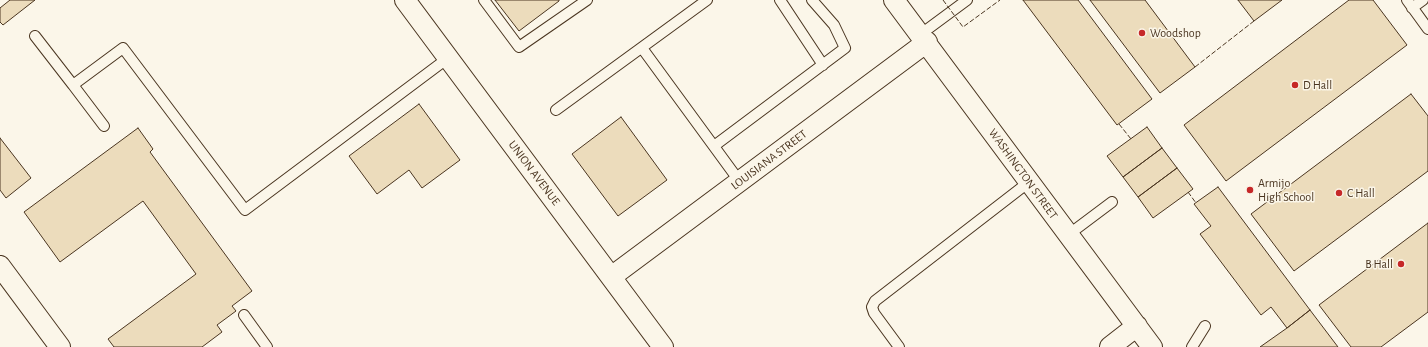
<!DOCTYPE html>
<html>
<head>
<meta charset="utf-8">
<style>
	body { margin:0 }
	canvas { display:block; background:#fbf6e9 }
</style>
</head>
<body>
<canvas width="1428" height="347"></canvas>
<script>
const context = document.querySelector('canvas').getContext('2d');
context.lineJoin = 'round';
function fillPath(path, color) {
  context.fillStyle = color;
  context.fill(path, 'evenodd');
}
function poly(rows) {
  const path = new Path2D();
  for (const r of rows) {
    path.moveTo(r[0], r[1]);
    for (let i = 2; i < r.length; i += 2) path.lineTo(r[i], r[i + 1]);
  }
  return path;
}
function stroke(path, color, width, dash) {
  context.strokeStyle = color;
  context.lineWidth = width;
  context.lineCap = dash ? 'butt' : 'round';
  context.setLineDash(dash || []);
  context.stroke(path);
}
function drawText(font, color, halo, rows, align = 'center') {
  context.font = font + ' "Alegreya Sans",sans-serif';
  context.lineWidth = 3;
  context.setLineDash([]);
  context.textBaseline = 'middle';
  context.strokeStyle = halo;
  context.fillStyle = color;
  for (const [text, x, y, turn = 0] of rows) {
    context.save();
    context.translate(x, y);
    context.rotate((+turn || 0) * Math.PI / 180);
    context.textAlign = isNaN(turn) ? turn : align;
    if (halo) context.strokeText(text, 0, 0);
    context.fillText(text, 0, 0);
    context.restore();
  }
}
const building = poly([
	[10,0,35,0,3,25,0,22,0,8,10,0],
	[495,0,559,0,559,1,519,31,495,0],
	[1023,0,1078,0,1152,99,1117,125,1023,0],
	[1090,0,1145,0,1195,67,1160,93,1090,0],
	[1238,0,1282,0,1254,21,1238,0],
	[1349,0,1373,0,1407,45,1226,181,1184,125,1349,0],
	[1411,94,1428,116,1428,171,1294,271,1251,214,1411,94],
	[419,104,460,160,422,188,409,170,377,194,349,156,419,104],
	[621,117,667,180,618,216,572,154,621,117],
	[1147,127,1162,148,1123,177,1107,156,1147,127],
	[138,128,153,149,150,152,252,291,232,306,236,311,217,325,222,332,202,347,114,347,108,339,196,274,143,201,60,262,24,212,138,128],
	[0,138,31,178,6,198,0,190,0,138],
	[1162,148,1177,168,1138,197,1123,177,1162,148],
	[1177,168,1193,189,1153,218,1138,197,1177,168],
	[1218,187,1310,310,1287,328,1271,307,1261,315,1200,234,1211,226,1194,204,1218,187],
	[1428,223,1428,312,1381,347,1351,347,1319,305,1428,223],
	[1310,310,1338,347,1260,347,1287,328,1310,310]
]);
const lane = poly([
	[484,0,519,47,587,0],
	[780,0,823,65],
	[1407,0,1428,29],
	[1412,8,1423,0],
	[921,34,967,0],
	[35,36,73,85,123,48,245,210,448,58],
	[642,48,740,182],
	[73,85,104,126],
	[556,110,707,0],
	[714,146,845,48,834,25,812,0],
	[1068,235,1112,202],
	[244,315,267,347],
	[899,347,874,313,872,307,875,301,1029,182],
	[1192,347,1205,326]
]);
const street = poly([
	[405,0,663,347],
	[894,0,1152,347],
	[0,266,60,347],
	[611,277,927,42],
	[1110,347,1137,326]
]);
const fence = poly([
	[943,0,963,27,1000,0],
	[1195,67,1254,21],
	[1119,124,1131,139],
	[1188,192,1196,203]
]);
const markers = [
	[1142,33,4,"#c62828"],
	[1295,85,4,"#c62828"],
	[1250,190,4,"#c62828"],
	[1339,193,4,"#c62828"],
	[1401,264,4,"#c62828"]
];
const poiNames = [
	["Woodshop",1150,33],
	["D Hall",1303,85],
	["Armijo",1258,183],
	["High School",1258,197],
	["C Hall",1347,193],
	["B Hall",1393,264,"right"]
];
const streetNames = [
	["LOUISIANA STREET",769,160,-37],
	["UNION AVENUE",534,173,53],
	["WASHINGTON STREET",1023,174,54]
];
fillPath(building, '#ecdcbc');
stroke(building, '#4a3520', 1);
stroke(lane, '#4a3520', 12);
stroke(street, '#4a3520', 22);
stroke(lane, '#fbf6e9', 10);
stroke(street, '#fbf6e9', 20);
stroke(fence, '#4a3520', 1, [5, 2]);
for (const [x, y, r, color] of markers) {
  const dot = new Path2D();
  dot.arc(x, y, r, 0, 2 * Math.PI);
  context.fillStyle = color;
  context.fill(dot);
  stroke(dot, '#fbf6e9', 1.5);
}
drawText('12px', '#4a3520', '#fbf6e9', poiNames, 'left');
drawText('12px', '#4a3520', '#fbf6e9', streetNames);
</script>
</body>
</html>
